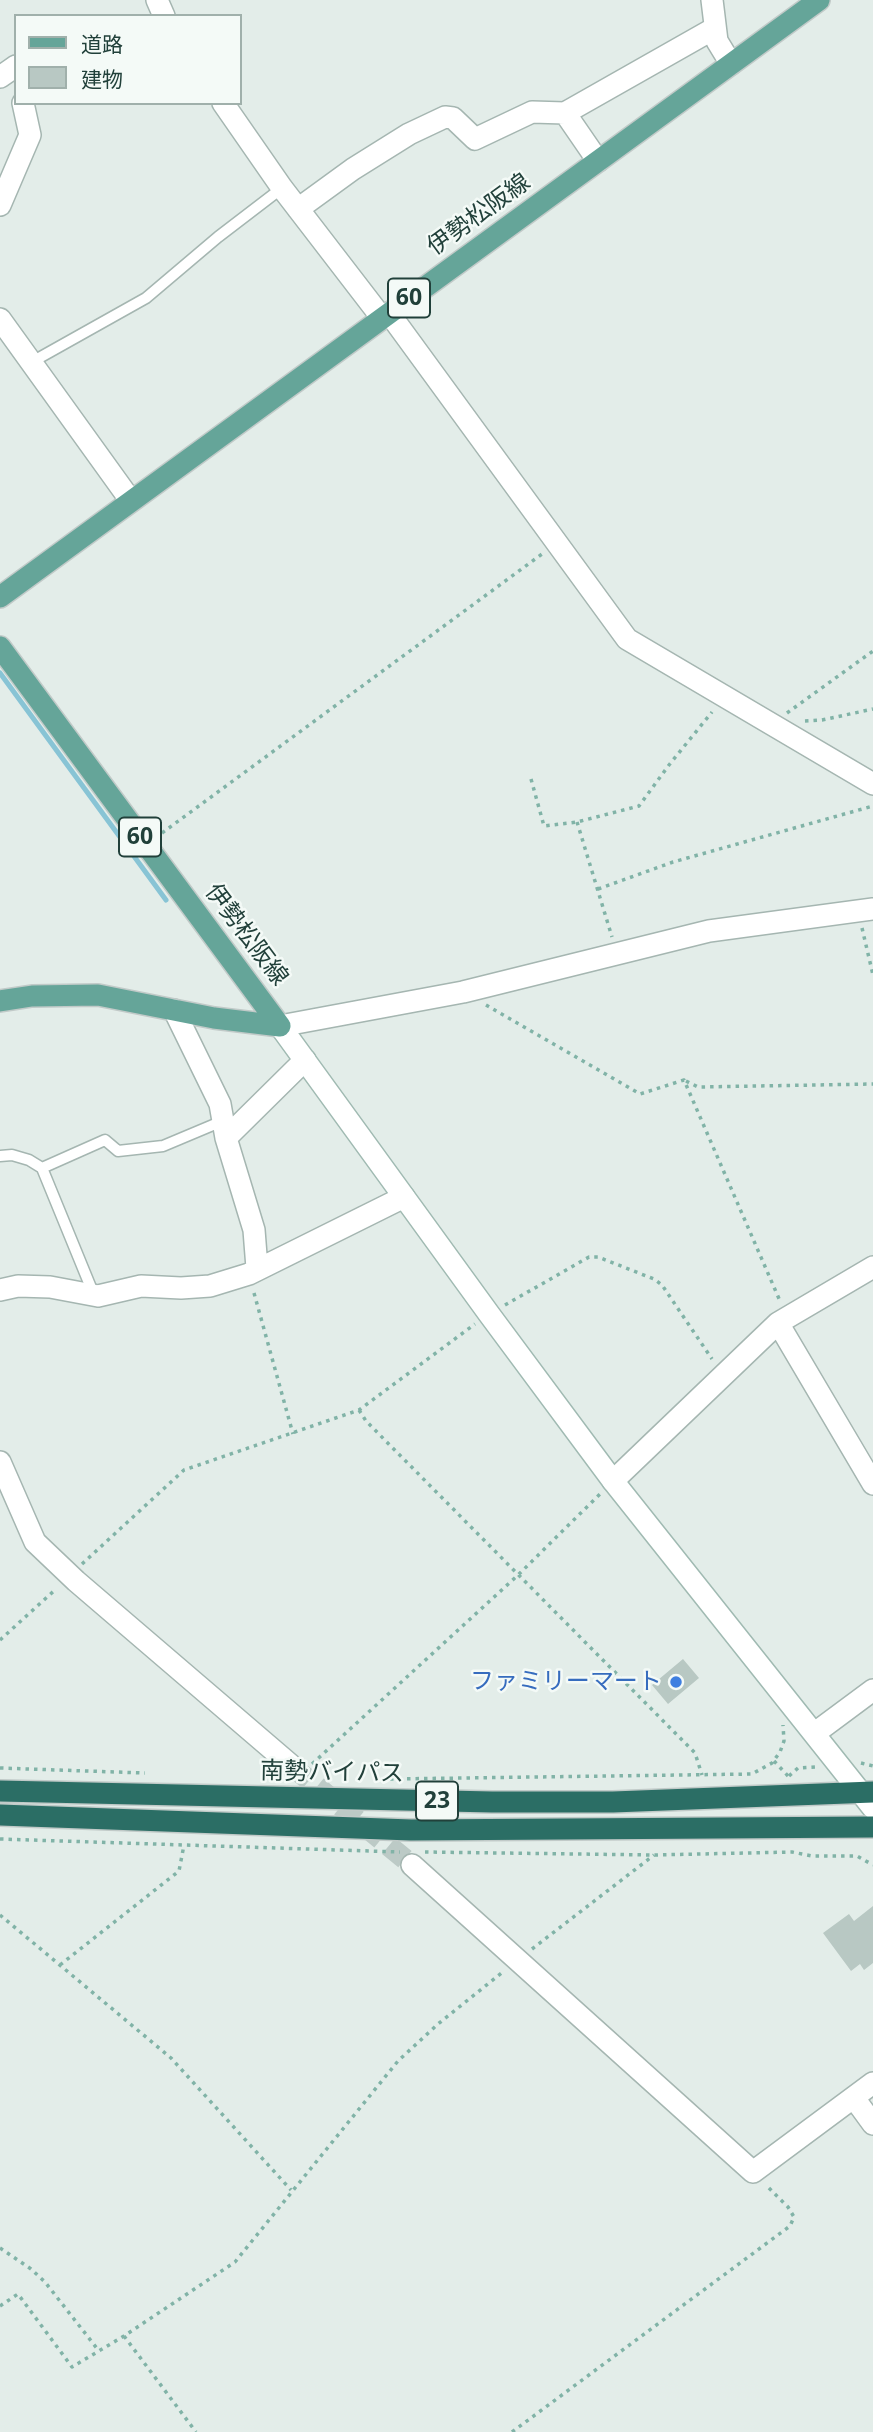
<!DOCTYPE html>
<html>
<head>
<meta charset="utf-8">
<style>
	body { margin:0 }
	#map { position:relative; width:873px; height:2432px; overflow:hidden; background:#e3ede9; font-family:"Noto Sans","Noto Sans JP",sans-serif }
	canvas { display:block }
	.legend { position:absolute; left:14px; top:14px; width:228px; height:91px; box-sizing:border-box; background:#f4faf7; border:2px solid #a0b0ab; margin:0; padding:9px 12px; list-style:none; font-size:21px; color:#21403a }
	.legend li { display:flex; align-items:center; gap:14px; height:35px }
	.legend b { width:35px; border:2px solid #a0b0ab }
</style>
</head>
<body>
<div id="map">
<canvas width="873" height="2432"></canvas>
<ul class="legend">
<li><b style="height:9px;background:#65a599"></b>道路</li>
<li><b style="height:19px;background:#b8c8c3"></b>建物</li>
</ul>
</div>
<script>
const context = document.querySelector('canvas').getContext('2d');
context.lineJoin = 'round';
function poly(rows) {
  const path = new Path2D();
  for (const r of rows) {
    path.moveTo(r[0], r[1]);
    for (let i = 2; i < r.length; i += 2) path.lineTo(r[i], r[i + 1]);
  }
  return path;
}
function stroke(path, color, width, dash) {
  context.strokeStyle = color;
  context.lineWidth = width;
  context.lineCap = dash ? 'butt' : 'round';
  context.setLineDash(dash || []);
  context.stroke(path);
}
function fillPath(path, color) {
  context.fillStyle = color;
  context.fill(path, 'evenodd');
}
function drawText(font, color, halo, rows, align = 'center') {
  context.font = font + ' "Noto Sans","Noto Sans JP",sans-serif';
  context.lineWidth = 5;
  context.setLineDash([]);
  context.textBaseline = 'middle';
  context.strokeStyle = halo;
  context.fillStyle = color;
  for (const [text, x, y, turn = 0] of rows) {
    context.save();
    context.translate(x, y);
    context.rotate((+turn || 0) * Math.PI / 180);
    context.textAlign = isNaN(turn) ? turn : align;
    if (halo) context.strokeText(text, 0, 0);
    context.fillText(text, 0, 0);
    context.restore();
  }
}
const stream = poly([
	[0,673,166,900]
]);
const building = poly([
	[683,1659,699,1678,668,1704,652,1685],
	[873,1906,873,1963,864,1970,860,1964,851,1971,823,1933,849,1914,854,1921]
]);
const streetTunnel = poly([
	[293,1767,412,1865]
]);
const path = poly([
	[787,713,873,651],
	[805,721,822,720,873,709],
	[531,779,544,826,577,822,639,806,669,765,712,712],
	[577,822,612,937],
	[162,833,542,554],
	[598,889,673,862,873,806],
	[862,928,873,975],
	[486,1005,640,1094,684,1080,780,1301],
	[686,1081,698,1087,873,1084],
	[254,1293,293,1434],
	[505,1305,589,1257,598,1257,654,1279,662,1285,712,1359],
	[359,1410,366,1421,695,1753,702,1775],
	[82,1564,184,1470,359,1410,475,1324],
	[0,1640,56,1589],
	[774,1761,789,1777],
	[861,1763,873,1766],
	[312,1764,517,1576,600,1494],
	[0,1768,145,1773],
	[789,1776,798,1768,815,1767],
	[390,1779,752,1774,772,1763,780,1752,784,1741,783,1725],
	[0,1839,400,1852],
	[425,1852,654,1855,792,1852,812,1856,857,1856,873,1865],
	[0,1915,171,2058,291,2190],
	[532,1949,654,1855],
	[60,1965,179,1871,184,1845],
	[0,2248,31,2269,45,2282,99,2351],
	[0,2306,18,2294,72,2367,124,2336,235,2262,398,2061,438,2024,504,1971],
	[124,2336,196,2432],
	[512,2432,790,2226,794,2217,788,2207,767,2186]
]);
const lane = poly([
	[30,363,146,298,218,237,282,188],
	[0,1156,12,1155,29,1160,42,1168,94,1295],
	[42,1168,105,1140,118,1151,163,1146,213,1125,224,1123]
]);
const street = poly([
	[157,0,164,16],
	[712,0,717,41,731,64],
	[0,77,16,66],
	[223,103,282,188,382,318],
	[565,113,598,161],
	[0,205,30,135,23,103],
	[298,209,353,169,409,134,445,117,453,118,475,139,532,112,565,113,715,28],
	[389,313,627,639,873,784],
	[0,319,131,501],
	[174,1010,220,1104,226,1138],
	[280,1026,463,992,709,931,873,909],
	[257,1268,254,1230,226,1138,305,1060],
	[0,1290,18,1286,50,1287,98,1296,141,1286,181,1288,210,1286,249,1274,404,1197],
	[778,1323,873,1484],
	[0,1462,35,1542,76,1581,293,1767],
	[613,1481,778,1323,873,1267],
	[815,1733,873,1690],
	[412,1865,753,2172,873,2083],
	[854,2098,873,2124]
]);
const secondary = poly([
	[280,1026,489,1314,613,1481,873,1808]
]);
const primary = poly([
	[0,597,819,0],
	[0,647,280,1026],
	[0,1001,32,996,98,995,214,1018,280,1026]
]);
const highway = poly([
	[0,1791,492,1802,613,1802,873,1792],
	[0,1815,411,1830,873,1827]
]);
const markers = [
	[676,1682,7,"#3f7fe0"]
];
const shields = [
	[409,298,42],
	[140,837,42],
	[437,1801,42]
];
const shieldNames = [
	["60",409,298],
	["60",140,837],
	["23",437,1801]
];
const streetNames = [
	["伊勢松阪線",479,215,-36],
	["伊勢松阪線",246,935,53],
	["南勢バイパス",332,1773,1]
];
const shopNames = [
	["ファミリーマート",662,1682]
];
stroke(stream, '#88c4d5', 5);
fillPath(building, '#b8c8c3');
stroke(streetTunnel, '#bccac6', 21, [21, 10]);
stroke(lane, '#a5b6b1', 13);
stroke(street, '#a5b6b1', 24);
stroke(secondary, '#a0bab2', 24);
stroke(primary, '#c1cac8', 24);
stroke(highway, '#c1cac8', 24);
stroke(path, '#81b3a7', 3.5, [3.5, 5]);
stroke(lane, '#fff', 10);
stroke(street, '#fff', 21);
stroke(secondary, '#fff', 21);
stroke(primary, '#65a599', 21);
stroke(highway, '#2b6e65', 21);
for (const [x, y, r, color] of markers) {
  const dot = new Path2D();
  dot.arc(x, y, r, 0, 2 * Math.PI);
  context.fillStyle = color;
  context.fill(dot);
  stroke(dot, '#f4faf7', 2.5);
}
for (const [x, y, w] of shields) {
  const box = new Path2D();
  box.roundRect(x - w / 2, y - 19.5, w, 39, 5);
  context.fillStyle = '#f4faf7';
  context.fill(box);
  stroke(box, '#21403a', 2);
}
drawText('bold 23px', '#21403a', null, shieldNames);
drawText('24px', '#21403a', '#f4faf7', streetNames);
drawText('24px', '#366cbe', '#f4faf7', shopNames, 'right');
</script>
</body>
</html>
